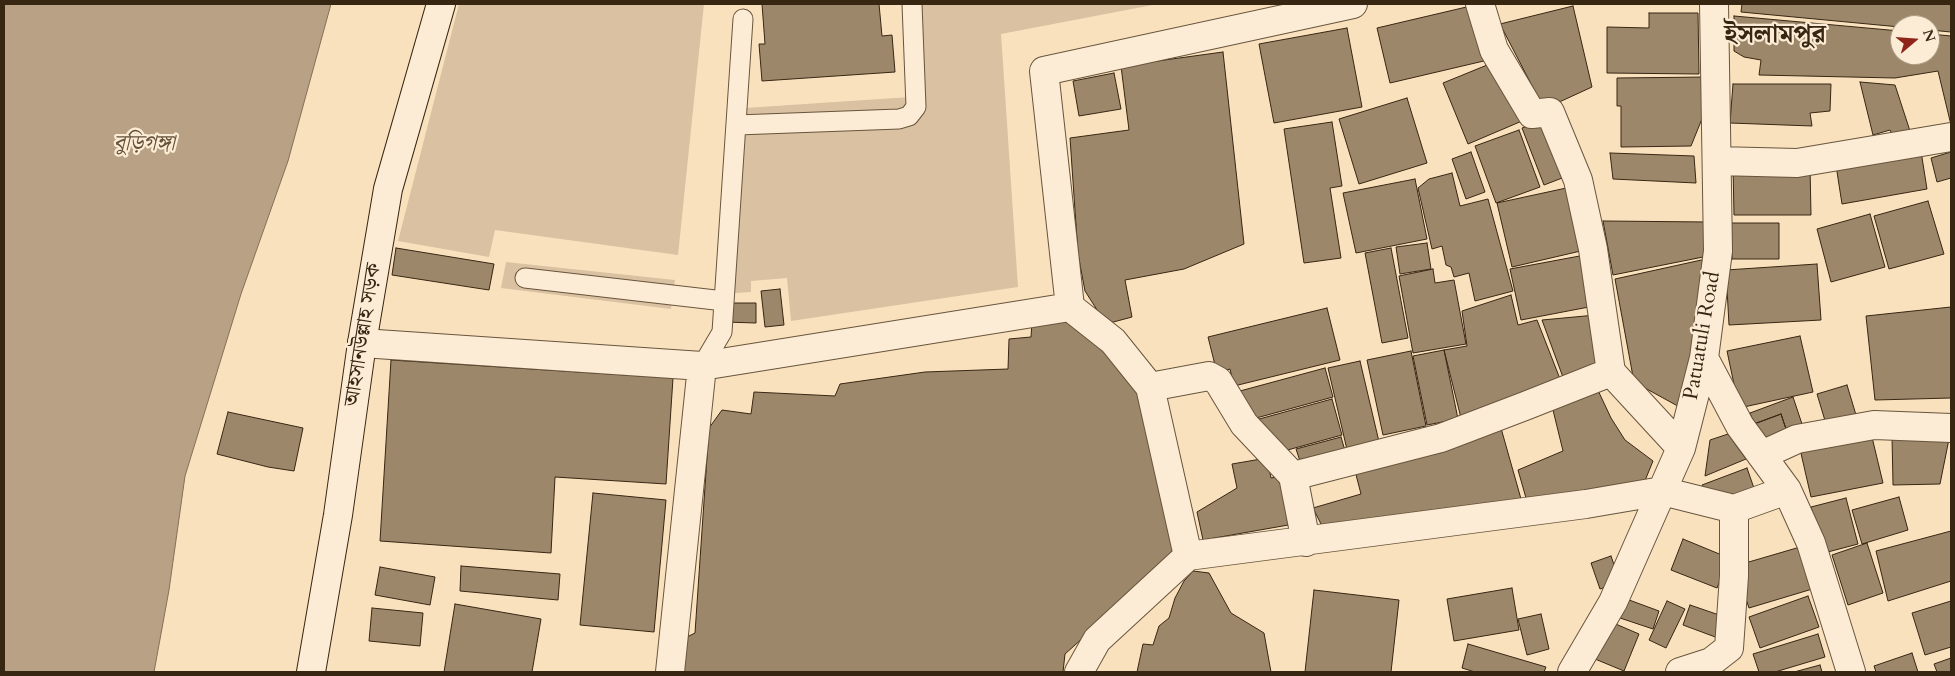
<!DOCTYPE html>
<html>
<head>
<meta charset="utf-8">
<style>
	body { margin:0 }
	#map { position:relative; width:1955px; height:676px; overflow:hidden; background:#fae1be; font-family:Cardo,serif }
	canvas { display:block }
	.frame { position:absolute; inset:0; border:5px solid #372612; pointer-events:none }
	.north { position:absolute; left:1890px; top:15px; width:50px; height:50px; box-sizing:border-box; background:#fcecd5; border:1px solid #ad9d87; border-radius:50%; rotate:72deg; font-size:14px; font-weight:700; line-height:20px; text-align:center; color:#372612 }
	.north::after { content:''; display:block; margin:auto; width:18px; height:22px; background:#8f2418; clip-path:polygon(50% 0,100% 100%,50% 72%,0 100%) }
</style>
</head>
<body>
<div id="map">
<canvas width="1955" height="676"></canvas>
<div class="frame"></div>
<div class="north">N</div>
</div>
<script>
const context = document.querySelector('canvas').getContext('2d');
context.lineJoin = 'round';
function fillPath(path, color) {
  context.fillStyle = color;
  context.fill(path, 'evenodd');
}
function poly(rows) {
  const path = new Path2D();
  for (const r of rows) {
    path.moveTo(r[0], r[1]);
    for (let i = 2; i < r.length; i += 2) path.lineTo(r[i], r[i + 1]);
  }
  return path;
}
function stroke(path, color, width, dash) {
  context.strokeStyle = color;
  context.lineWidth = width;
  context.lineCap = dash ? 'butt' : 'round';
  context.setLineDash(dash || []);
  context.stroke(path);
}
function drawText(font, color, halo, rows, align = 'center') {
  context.font = font + ' Cardo,"Noto Serif Bengali",serif';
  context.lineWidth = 4.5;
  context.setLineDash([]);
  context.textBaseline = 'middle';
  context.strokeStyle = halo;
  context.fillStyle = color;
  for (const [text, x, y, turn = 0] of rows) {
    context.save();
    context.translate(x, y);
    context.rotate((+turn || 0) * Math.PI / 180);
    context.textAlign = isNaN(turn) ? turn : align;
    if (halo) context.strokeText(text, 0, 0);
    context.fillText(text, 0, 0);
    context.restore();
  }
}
const green = poly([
	[459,4,704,4,678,255,495,230,489,257,398,241],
	[904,4,1158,4,1001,34,1018,287,791,321,787,278,751,281,751,292,722,294,730,109,910,97],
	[506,262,675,280,671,309,501,288]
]);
const water = poly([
	[4,4,331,4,288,161,241,294,185,476,169,590,154,672,4,672,4,4]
]);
const building = poly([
	[762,4,879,4,882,36,892,35,895,72,762,81,759,44,765,44,762,4],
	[1742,4,1951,4,1951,32,1930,30,1930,25,1900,25,1900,27,1741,12,1742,4],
	[1475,5,1488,60,1390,83,1377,28,1475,5],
	[1573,6,1592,87,1544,109,1500,24,1573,6],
	[1649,13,1698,13,1699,74,1607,73,1607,27,1649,28,1649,13],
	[1734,16,1900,31,1900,55,1930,55,1930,34,1951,36,1951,125,1938,71,1895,78,1759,75,1761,60,1744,57,1734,51,1734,16],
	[1347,28,1362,107,1274,123,1259,44,1347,28],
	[1223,52,1244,244,1184,269,1125,280,1132,317,1106,324,1085,291,1078,254,1070,138,1129,130,1121,66,1223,52],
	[1497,61,1522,121,1468,144,1443,83,1497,61],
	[1114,73,1121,109,1079,116,1073,81,1114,73],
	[1708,77,1708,104,1691,146,1621,147,1621,106,1617,106,1617,78,1708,77],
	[1860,82,1895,85,1911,134,1893,136,1890,130,1873,135,1860,82],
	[1733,84,1831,84,1830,111,1810,113,1812,126,1730,123,1733,84],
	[1407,98,1427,163,1359,184,1339,119,1407,98],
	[1549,118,1570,175,1544,185,1522,128,1549,118],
	[1332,122,1342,186,1330,188,1341,258,1304,263,1284,129,1332,122],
	[1519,130,1540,187,1496,203,1475,146,1519,130],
	[1920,145,1927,189,1842,204,1835,159,1920,145],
	[1471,152,1485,192,1466,199,1452,159,1471,152],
	[1951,152,1951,178,1937,182,1931,158,1951,152],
	[1610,153,1694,156,1696,183,1613,179,1610,153],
	[1733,166,1810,166,1811,215,1734,215,1733,166],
	[1452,173,1460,206,1488,199,1513,291,1475,301,1469,273,1454,277,1451,267,1446,265,1442,246,1432,249,1418,188,1429,179,1452,173],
	[1415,179,1427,239,1356,253,1343,193,1415,179],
	[1571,187,1585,250,1512,267,1497,203,1571,187],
	[1928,201,1944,254,1889,269,1874,216,1928,201],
	[1870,214,1885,267,1831,282,1817,229,1870,214],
	[1603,221,1708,222,1708,256,1613,275,1603,221],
	[1731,223,1779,223,1779,259,1732,259,1731,223],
	[1427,243,1431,269,1400,274,1396,247,1427,243],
	[396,248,494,264,489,290,392,275,396,248],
	[1391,248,1408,338,1382,343,1365,253,1391,248],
	[1585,255,1594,306,1521,320,1510,269,1585,255],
	[1706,259,1685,410,1634,382,1615,279,1706,259],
	[1817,264,1821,320,1729,325,1726,270,1817,264],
	[1433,269,1435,283,1454,280,1466,344,1413,353,1399,276,1433,269],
	[780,289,784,325,765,327,761,291,780,289],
	[1511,295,1518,325,1537,320,1562,384,1461,418,1444,350,1467,346,1462,311,1511,295],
	[725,303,756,303,756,323,725,322,725,303],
	[1951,307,1951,398,1875,400,1866,316,1951,307],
	[1327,308,1340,360,1234,386,1230,369,1217,373,1208,337,1327,308],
	[1596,315,1602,369,1564,380,1542,320,1596,315],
	[1071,318,1107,344,1143,391,1177,561,1162,567,1065,654,1063,672,677,672,681,640,695,633,709,428,722,410,751,414,754,392,835,396,840,384,925,372,1008,369,1009,339,1031,337,1032,322,1071,318],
	[1800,336,1813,392,1739,408,1727,351,1800,336],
	[1444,350,1458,419,1427,425,1413,356,1444,350],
	[1411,351,1426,426,1383,435,1367,360,1411,351],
	[391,360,673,378,666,484,555,477,551,553,380,541,391,360],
	[1360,361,1380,446,1348,454,1328,368,1360,361],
	[1325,368,1333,397,1249,420,1240,391,1325,368],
	[1595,384,1611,418,1625,440,1653,461,1644,483,1528,505,1518,470,1563,451,1553,410,1595,384],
	[1847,385,1856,415,1826,424,1817,394,1847,385],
	[1793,397,1803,427,1787,432,1781,414,1754,424,1750,413,1793,397],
	[1332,399,1342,435,1284,451,1252,421,1332,399],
	[228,412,303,428,294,471,268,467,217,454,228,412],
	[1781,414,1787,432,1760,442,1754,424,1781,414],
	[1499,421,1523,506,1324,530,1313,508,1361,494,1354,467,1499,421],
	[1871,433,1883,483,1811,497,1800,449,1871,433],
	[1728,434,1746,459,1705,476,1710,440,1728,434],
	[1892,436,1949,439,1940,484,1893,485,1892,436],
	[1341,437,1346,454,1302,467,1296,449,1341,437],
	[1267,458,1271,478,1285,475,1294,524,1203,540,1197,512,1237,488,1232,464,1267,458],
	[1747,468,1756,494,1711,511,1702,485,1747,468],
	[593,493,666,500,654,632,580,625,593,493],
	[1899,497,1908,530,1862,544,1852,510,1899,497],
	[1846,498,1858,544,1824,553,1811,507,1846,498],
	[1951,531,1951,581,1888,601,1876,551,1951,531],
	[1683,539,1729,558,1717,588,1671,570,1683,539],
	[1867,543,1883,593,1848,605,1832,555,1867,543],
	[1807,545,1819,587,1749,608,1735,566,1807,545],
	[1611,556,1620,582,1600,589,1591,563,1611,556],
	[461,566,560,574,558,600,460,591,461,566],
	[380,567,435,577,430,605,375,595,380,567],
	[1193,571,1209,573,1231,613,1264,633,1271,672,1137,672,1143,644,1153,645,1159,626,1169,618,1175,598,1184,581,1193,571],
	[1512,588,1519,630,1454,641,1447,599,1512,588],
	[1314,590,1399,600,1391,672,1305,672,1314,590],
	[1808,596,1819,627,1760,648,1749,617,1808,596],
	[1621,597,1659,611,1653,629,1614,616,1621,597],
	[1667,601,1685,609,1666,648,1649,640,1667,601],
	[1951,601,1951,647,1925,655,1912,613,1951,601],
	[455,604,541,619,532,672,444,672,455,604],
	[1690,605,1725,617,1718,638,1683,625,1690,605],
	[372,608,423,613,420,646,369,641,372,608],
	[1541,614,1549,649,1527,655,1518,619,1541,614],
	[1611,622,1639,634,1624,671,1595,659,1611,622],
	[1818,634,1825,657,1775,672,1759,672,1753,654,1818,634],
	[1468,644,1546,667,1544,672,1475,672,1462,668,1468,644],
	[1912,653,1918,672,1876,672,1874,666,1912,653],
	[1951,658,1951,672,1937,672,1934,664,1951,658],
	[1820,665,1822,672,1794,672,1820,665]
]);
const lane = poly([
	[737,125,899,119,909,116,916,107,912,4],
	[525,278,724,301],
	[702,366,722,332,743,19]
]);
const street = poly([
	[1480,4,1494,50,1532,114,1550,112,1578,180,1593,249,1611,372,1681,448],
	[1717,161,1797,163,1951,137],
	[1070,307,1113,341,1150,387,1188,556],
	[362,343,702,366,1070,307,1044,71,1353,4],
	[1704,358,1740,426,1787,490,1811,543,1851,672],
	[1150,387,1209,376,1218,381,1244,424,1293,476,1306,542],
	[1762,455,1797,439,1874,425,1951,428],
	[1293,476,1441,438,1525,406,1611,372],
	[670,672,702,366],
	[1079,672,1097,640,1188,556,1586,504,1662,491,1734,509,1787,490],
	[1572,672,1613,602,1681,448,1704,358,1718,251,1714,4],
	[1680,672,1711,662,1729,648,1734,576,1734,509]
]);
const secondary = poly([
	[311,672,338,515,362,343,388,189,441,4]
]);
const streetNames = [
	["আহসানউল্লাহ সড়ক",364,335,-81],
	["Patuatuli Road",1703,336,-80]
];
const waterNames = [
	["বুড়িগঙ্গা",144,145]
];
const districtNames = [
	["ইসলামপুর",1775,36]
];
fillPath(green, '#d9c1a1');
fillPath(water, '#b8a184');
stroke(water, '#847056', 1);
fillPath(building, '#9c876b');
stroke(building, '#372612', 1);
stroke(lane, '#68553d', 21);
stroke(street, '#68553d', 30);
stroke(secondary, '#372612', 30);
stroke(lane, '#fcecd5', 19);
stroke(street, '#fcecd5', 28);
stroke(secondary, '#fcecd5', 28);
drawText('21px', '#372612', '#fcecd5', streetNames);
drawText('italic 22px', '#64513a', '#fcecd5', waterNames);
drawText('bold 26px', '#372612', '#fcecd5', districtNames);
</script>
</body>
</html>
